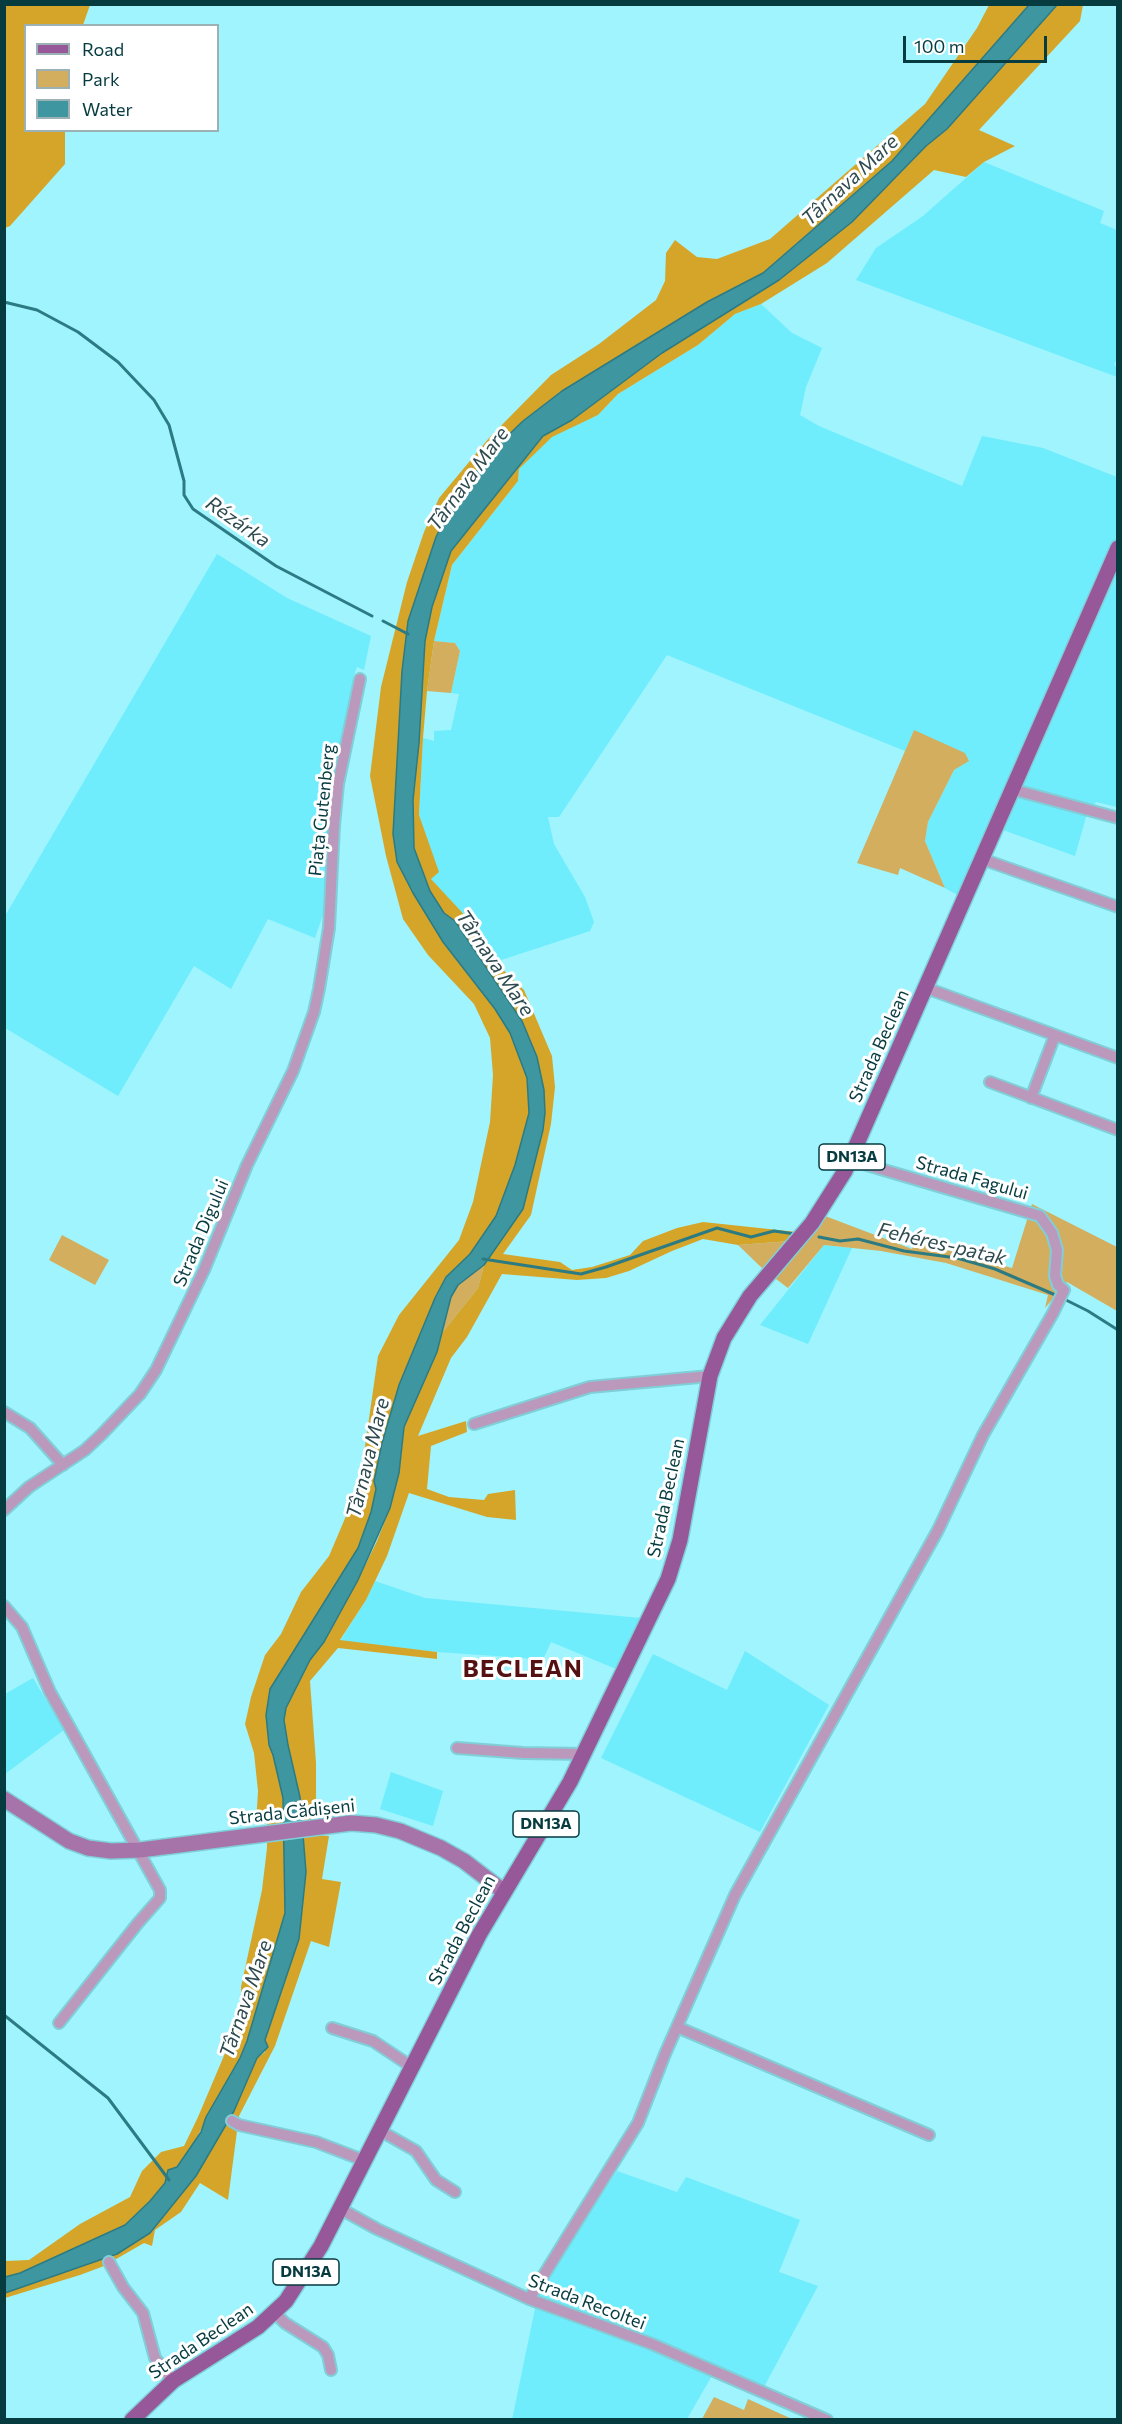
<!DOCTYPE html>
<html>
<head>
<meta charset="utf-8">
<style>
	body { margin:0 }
	#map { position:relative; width:1122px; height:2424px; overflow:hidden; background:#9ff4fe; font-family:Commissioner,sans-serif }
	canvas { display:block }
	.frame { position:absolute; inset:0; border:6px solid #063b40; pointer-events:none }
	.legend { position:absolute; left:24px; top:24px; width:195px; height:108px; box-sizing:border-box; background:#fff; border:2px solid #9bb1b3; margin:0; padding:8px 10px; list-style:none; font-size:18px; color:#063b40 }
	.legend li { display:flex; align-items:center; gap:12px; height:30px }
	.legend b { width:30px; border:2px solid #9bb1b3 }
	.scale { position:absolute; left:903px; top:36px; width:144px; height:27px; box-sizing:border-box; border:3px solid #063b40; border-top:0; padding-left:8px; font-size:18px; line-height:21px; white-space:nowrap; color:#063b40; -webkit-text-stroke:4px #fff; paint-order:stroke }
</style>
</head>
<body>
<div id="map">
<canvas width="1122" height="2424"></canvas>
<div class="frame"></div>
<ul class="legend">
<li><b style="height:8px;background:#965899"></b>Road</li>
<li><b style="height:16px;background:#d2ae5e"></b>Park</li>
<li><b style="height:16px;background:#3d96a0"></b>Water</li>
</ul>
<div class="scale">100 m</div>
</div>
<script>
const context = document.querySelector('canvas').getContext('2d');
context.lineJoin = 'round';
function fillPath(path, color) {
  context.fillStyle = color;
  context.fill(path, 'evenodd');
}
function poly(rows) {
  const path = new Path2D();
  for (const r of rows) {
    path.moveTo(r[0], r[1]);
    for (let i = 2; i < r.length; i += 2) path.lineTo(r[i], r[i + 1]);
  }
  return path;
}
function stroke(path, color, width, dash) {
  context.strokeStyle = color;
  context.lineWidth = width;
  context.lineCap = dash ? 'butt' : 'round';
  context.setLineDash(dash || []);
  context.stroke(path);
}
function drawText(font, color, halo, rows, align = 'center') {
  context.font = font + ' Commissioner,sans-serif';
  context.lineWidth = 6;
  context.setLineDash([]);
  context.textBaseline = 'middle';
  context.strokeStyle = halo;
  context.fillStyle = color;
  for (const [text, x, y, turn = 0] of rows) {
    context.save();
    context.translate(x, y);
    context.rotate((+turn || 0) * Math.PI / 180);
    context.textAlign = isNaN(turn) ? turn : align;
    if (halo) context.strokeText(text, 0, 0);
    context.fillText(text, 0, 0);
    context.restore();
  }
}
const built = poly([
	[984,162,1104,211,1100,223,1117,230,1118,356,1114,365,1117,367,1117,377,856,280,876,248,923,216],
	[761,304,792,333,822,348,806,387,800,415,819,426,962,486,982,436,1043,448,1117,477,1117,807,1096,802,1086,817,1075,856,992,826,961,897,945,888,925,841,928,822,954,770,968,761,914,730,905,751,667,655,559,817,548,817,554,844,585,897,594,922,590,931,495,962,472,923,430,879,419,815,423,738,434,741,434,731,451,730,459,694,451,693,460,651,455,643,434,641,452,565,518,481,519,469,552,436,598,415,618,394,698,345,735,314],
	[217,554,287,598,371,636,364,670,357,667,353,678,356,680,331,859,327,860,324,873,326,882,324,912,315,938,268,919,231,989,194,966,118,1096,5,1028,5,916],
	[824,1245,852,1248,808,1344,760,1325],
	[375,1581,425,1598,641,1618,616,1669,551,1642,541,1664,525,1658,437,1652,340,1641,366,1600],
	[745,1651,829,1705,760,1832,601,1758,653,1654,727,1690],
	[33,1678,64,1730,5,1774,5,1694],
	[391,1772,443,1791,433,1826,380,1809],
	[617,2171,677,2192,686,2177,800,2220,779,2272,818,2286,764,2387,717,2367,687,2419,512,2420,538,2294]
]);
const green = poly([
	[434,641,455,643,460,651,451,693,427,691],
	[914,730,965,753,969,761,954,770,928,822,925,841,945,888,900,868,898,875,857,863],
	[1032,1204,1117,1247,1117,1311,1067,1282,1045,1308,1048,1295,946,1263,881,1251,824,1245,788,1288,764,1270,738,1245,790,1241,812,1211,912,1249,915,1241,1012,1268],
	[62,1235,109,1260,95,1285,49,1260],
	[484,1265,478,1288,442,1333,451,1297,458,1285],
	[714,2397,744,2410,748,2399,792,2419,702,2419]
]);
const forest = poly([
	[5,4,90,5,83,25,26,26,26,130,65,131,65,164,10,226,5,228],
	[989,5,1029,5,892,161,763,273,707,302,562,391,523,421,494,449,453,502,436,537,408,621,413,893,443,942,495,1009,510,1033,527,1078,529,1113,515,1165,496,1216,470,1254,446,1277,435,1298,399,1385,382,1443,374,1481,376,1489,371,1512,358,1548,270,1689,266,1715,269,1745,273,1755,283,1798,285,1913,247,2041,240,2058,191,2148,177,2167,168,2170,165,2183,150,2201,125,2225,20,2273,5,2277,5,2261,29,2260,80,2224,130,2197,142,2171,161,2152,184,2146,198,2117,234,2032,242,2006,241,1987,262,1890,267,1848,267,1823,256,1824,258,1791,254,1753,245,1724,251,1697,265,1655,281,1634,301,1592,329,1556,349,1509,361,1474,378,1356,399,1315,459,1240,473,1202,490,1122,493,1075,490,1038,474,1004,428,955,403,919,386,856,370,776,381,687,407,582,424,532,439,498,489,438,551,375,599,344,656,300,665,281,666,253,675,240,697,257,717,259,770,239,925,104,977,28],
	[1057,5,1083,5,1080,21,979,130,1015,146,984,162,966,177,934,170,827,263,761,304,735,314,698,345,618,394,598,415,552,437,519,469,518,481,452,565,434,641,427,691,423,738,419,815,439,872,431,879,472,923,495,962,524,990,552,1056,555,1087,551,1124,531,1215,503,1254,560,1262,572,1270,592,1267,630,1255,643,1241,677,1228,703,1222,797,1232,790,1241,738,1245,703,1239,672,1251,629,1271,606,1278,577,1280,502,1274,467,1337,451,1358,418,1436,466,1421,467,1432,431,1446,427,1489,449,1497,484,1500,488,1494,515,1490,516,1520,487,1517,409,1493,387,1556,366,1600,340,1640,437,1652,437,1659,338,1648,310,1681,316,1763,316,1835,329,1836,322,1879,341,1882,329,1947,311,1941,275,2046,239,2116,228,2200,200,2183,181,2212,155,2230,152,2246,144,2243,104,2266,80,2275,5,2298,5,2293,117,2254,166,2213,196,2176,234,2111,257,2058,265,2052,265,2040,299,1939,306,1872,300,1797,288,1745,284,1720,286,1708,310,1660,324,1642,358,1580,377,1541,390,1508,399,1473,404,1427,437,1352,442,1333,478,1288,484,1265,523,1209,543,1130,545,1113,544,1090,537,1057,522,1021,455,922,444,913,430,891,414,848,413,800,419,743,425,641,432,607,451,551,543,436,572,420,662,353,779,280,901,172,926,146,947,129]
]);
const water = poly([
	[1029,5,1057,5,947,129,926,146,852,222,779,280,662,353,572,420,543,436,451,551,432,607,425,641,419,743,413,800,414,848,430,891,444,913,455,921,522,1021,537,1057,544,1090,545,1113,543,1130,523,1209,484,1265,458,1285,451,1297,437,1352,404,1427,399,1473,390,1508,358,1580,324,1642,310,1660,286,1708,284,1720,288,1745,300,1797,306,1872,299,1939,265,2040,268,2047,257,2058,234,2111,196,2176,150,2233,117,2254,5,2293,5,2277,20,2273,125,2225,150,2201,165,2183,168,2170,177,2167,201,2132,206,2117,240,2058,247,2041,285,1913,283,1798,273,1755,269,1745,266,1715,270,1689,358,1548,371,1512,376,1489,374,1481,382,1443,399,1385,435,1298,446,1277,470,1254,496,1216,515,1165,529,1113,527,1078,510,1033,495,1009,443,942,413,893,397,862,393,834,402,671,408,621,436,537,453,502,494,449,523,421,562,391,707,302,763,273,892,161,1029,5]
]);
const stream = poly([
	[4,302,37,310,78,332,118,362,154,400,169,425,184,481,184,495,193,509,276,566,372,616],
	[383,621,408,634],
	[819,1237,840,1241,858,1239,904,1251,957,1258,995,1269,1060,1297,1088,1311,1118,1330],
	[483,1259,581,1274,606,1267,717,1228,751,1237,774,1231,795,1234],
	[4,2015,108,2098,169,2180]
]);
const street = poly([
	[1011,789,1118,818],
	[982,859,1118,907],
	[926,988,1118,1058],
	[990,1082,1118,1130],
	[1031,1098,1055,1035],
	[4,1412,30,1428,63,1465],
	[474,1424,590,1387,710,1376],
	[4,1510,29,1487,85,1450,102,1434,140,1394,156,1370,204,1270,247,1165,293,1071,314,1012,319,989,329,928,334,825,338,784,360,679],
	[4,1606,22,1627,50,1692,160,1890,160,1898,138,1923,59,2023],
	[457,1748,523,1753,584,1754],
	[677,2027,929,2135],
	[332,2028,373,2041,412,2067],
	[232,2121,239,2125,316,2142,363,2160],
	[379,2130,416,2151,436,2180,455,2192],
	[339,2208,377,2229,529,2299,652,2344,827,2420],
	[109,2262,123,2287,143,2313,155,2358,173,2381],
	[529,2299,638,2123,665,2054,735,1895,938,1530,983,1435,1053,1313,1064,1290,1058,1285,1055,1276,1057,1250,1052,1233,1040,1216,850,1160],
	[275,2313,285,2323,323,2347,328,2355,331,2370]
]);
const secondary = poly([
	[4,1799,69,1841,88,1848,111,1851,140,1850,351,1823,376,1825,400,1831,441,1848,464,1861,503,1891]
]);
const primary = poly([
	[132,2420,173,2381,258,2327,286,2301,321,2246,479,1935,570,1782,668,1579,680,1540,710,1376,724,1338,750,1296,812,1223,845,1171,1118,548]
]);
const shields = [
	[852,1157,66],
	[546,1824,66],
	[306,2272,66]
];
const shieldNames = [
	["DN13A",852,1157],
	["DN13A",546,1824],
	["DN13A",306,2272]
];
const streetNames = [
	["Piața Gutenberg",322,810,-84],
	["Strada Beclean",879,1046,-66],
	["Strada Fagului",972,1178,16],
	["Strada Digului",201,1233,-67],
	["Strada Beclean",666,1498,-78],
	["Strada Cădișeni",292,1812,-6],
	["Strada Beclean",462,1930,-62],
	["Strada Recoltei",587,2302,21],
	["Strada Beclean",201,2341,-34]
];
const waterNames = [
	["Târnava Mare",850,180,-43],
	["Târnava Mare",468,479,-54],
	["Rézárka",238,522,35],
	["Târnava Mare",495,963,56],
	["Fehéres-patak",942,1244,13],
	["Târnava Mare",368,1458,-76],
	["Târnava Mare",246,1999,-71]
];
const districtNames = [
	["BECLEAN",523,1669]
];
fillPath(built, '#6fedfc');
fillPath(green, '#d2ae5e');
fillPath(forest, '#d5a52a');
fillPath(water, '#3d96a0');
stroke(water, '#2c7b83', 1.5);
stroke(stream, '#2c7b83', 3);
stroke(street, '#80cfd8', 14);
stroke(secondary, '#80cfd8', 18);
stroke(primary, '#80cfd8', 18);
stroke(street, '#bb99bc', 10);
stroke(secondary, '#a674a8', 15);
stroke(primary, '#965899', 15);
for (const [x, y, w] of shields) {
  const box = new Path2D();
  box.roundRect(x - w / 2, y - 13, w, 26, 4.5);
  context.fillStyle = '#fff';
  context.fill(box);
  stroke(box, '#063b40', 1.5);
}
drawText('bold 16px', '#063b40', null, shieldNames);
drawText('18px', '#063b40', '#fff', streetNames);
drawText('italic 20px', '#2f4b4f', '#fff', waterNames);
context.letterSpacing = '1.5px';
drawText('bold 24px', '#511', '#fff', districtNames);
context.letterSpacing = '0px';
</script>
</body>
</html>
